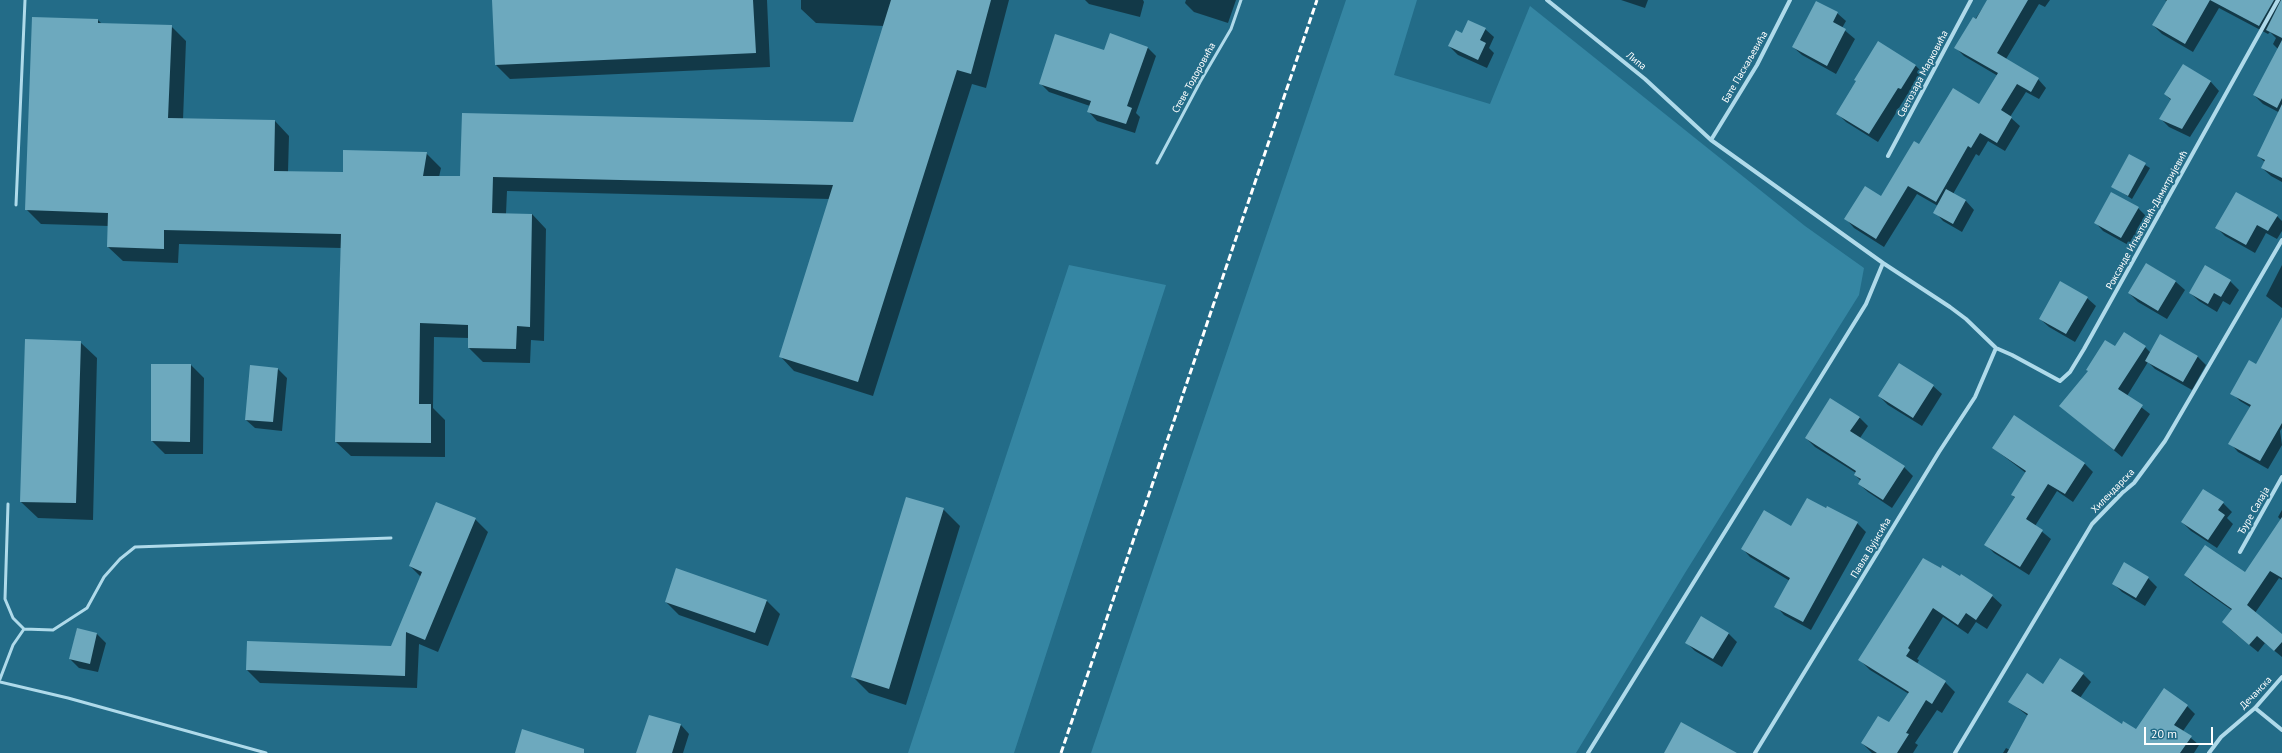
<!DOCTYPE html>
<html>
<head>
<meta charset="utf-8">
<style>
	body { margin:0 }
	#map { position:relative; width:2282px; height:753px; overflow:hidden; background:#236c88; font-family:"PT Sans",sans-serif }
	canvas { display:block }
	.scale { position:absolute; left:2144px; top:727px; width:69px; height:18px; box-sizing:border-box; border:2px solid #fff; border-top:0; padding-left:5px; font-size:12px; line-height:14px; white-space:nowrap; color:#fff; -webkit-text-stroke:3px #236c88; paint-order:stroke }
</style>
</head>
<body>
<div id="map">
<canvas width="2282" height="753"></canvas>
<div class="scale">20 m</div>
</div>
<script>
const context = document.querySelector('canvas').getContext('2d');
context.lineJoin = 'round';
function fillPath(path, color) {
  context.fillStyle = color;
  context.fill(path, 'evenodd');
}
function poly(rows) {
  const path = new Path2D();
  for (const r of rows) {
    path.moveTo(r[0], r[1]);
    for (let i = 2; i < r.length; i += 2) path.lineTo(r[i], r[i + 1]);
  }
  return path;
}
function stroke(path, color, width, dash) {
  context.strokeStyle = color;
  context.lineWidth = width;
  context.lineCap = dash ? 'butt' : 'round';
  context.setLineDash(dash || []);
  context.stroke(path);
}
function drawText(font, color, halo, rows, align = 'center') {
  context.font = font + ' "PT Sans",sans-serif';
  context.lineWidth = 4;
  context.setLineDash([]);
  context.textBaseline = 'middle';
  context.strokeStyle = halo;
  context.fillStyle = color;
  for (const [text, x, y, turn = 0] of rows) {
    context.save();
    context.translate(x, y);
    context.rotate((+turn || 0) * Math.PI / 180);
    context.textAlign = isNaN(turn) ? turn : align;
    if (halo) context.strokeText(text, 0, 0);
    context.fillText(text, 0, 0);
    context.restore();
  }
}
const green = poly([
	[1346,0,1417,0,1394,75,1490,104,1530,6,1805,226,1864,268,1859,295,1685,573,1576,753,1091,753],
	[1069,265,1166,285,1014,753,908,753]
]);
const shadow = poly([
	[493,0,767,0,770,67,510,79,496,65],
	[801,0,1009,0,986,88,972,84,873,396,794,371,780,356,830,199,507,191,506,214,532,214,546,229,544,341,531,340,530,363,483,362,469,348,469,338,434,337,433,408,445,420,445,457,351,456,336,442,341,248,179,244,178,263,123,261,108,247,109,226,41,224,26,209,98,20,102,24,171,26,186,41,183,120,275,121,289,136,288,172,344,173,426,153,441,168,439,177,461,177,854,123,884,26,816,23,801,9],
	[1085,0,1143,0,1144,2,1140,17,1089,4],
	[1186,0,1236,0,1228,23,1194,12,1185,3],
	[1621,0,1648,0,1645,8],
	[1988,0,2050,0,2045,7,2039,4,2006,59,2038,79,2046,88,2039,99,2026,92,2010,117,2020,126,2005,151,1988,141,1979,156,1976,154,1953,194,1966,201,1974,210,1962,232,1943,221,1935,212,1938,206,1917,194,1884,247,1854,228,1846,219,1882,197,1920,145,1979,105,1998,76,1964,56,1956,48],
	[2165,0,2282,0,2282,114,2263,104,2254,95,2278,49,2273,44,2276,38,2270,32,2268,34,2219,8,2193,52,2162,34,2153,25,2167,1],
	[1837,13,1846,21,1842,28,1855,39,1836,74,1802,55,1793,47],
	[1485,29,1494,37,1489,48,1494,53,1487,68,1458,55,1449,46,1462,34],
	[1148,48,1156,56,1136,113,1140,117,1135,133,1097,121,1089,112,1090,106,1049,92,1040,83,1104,52],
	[1915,65,1924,74,1910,97,1907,95,1878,142,1846,122,1838,114],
	[2184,65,2211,82,2219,91,2190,137,2169,127,2160,118,2171,100,2165,94],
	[2282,129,2282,182,2271,176,2262,168,2265,162,2258,156],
	[2129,155,2150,168,2132,199,2112,186],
	[2138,208,2147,217,2130,246,2103,231,2095,222],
	[2277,216,2282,221,2282,231,2277,239,2266,233,2255,253,2225,236,2217,228],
	[2147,264,2176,282,2185,290,2167,319,2138,302,2129,293],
	[2282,265,2282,308,2266,296],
	[2230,281,2239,290,2230,305,2223,301,2217,312,2199,301,2190,293],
	[2087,298,2096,306,2075,342,2049,327,2040,319],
	[2282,319,2282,428,2280,431,2282,445,2268,469,2238,452,2230,443,2250,407,2240,401,2232,393,2256,365],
	[80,342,97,358,93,520,38,518,21,502],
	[2115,347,2145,347,2151,353,2197,356,2206,365,2192,390,2155,369,2148,362,2127,396,2150,414,2122,457,2061,406],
	[191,365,204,378,203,454,165,454,152,441],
	[278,369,287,378,282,431,255,428,246,420],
	[1933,386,1942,394,1922,426,1888,405,1879,396],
	[1859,417,1868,426,1860,438,1904,467,1913,476,1892,508,1868,492,1859,484,1861,481,1855,475,1856,473,1815,447,1806,438],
	[1993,448,2085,464,2093,472,2073,502,2057,491,2035,526,2051,539,2029,575,1994,553,1986,545,2015,498,2012,495,2026,473],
	[2223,503,2232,512,2227,518,2233,524,2217,548,2191,531,2182,522],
	[1827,507,1857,523,1866,532,1811,630,1784,615,1776,606,1790,581,1750,557,1742,548,1791,528],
	[943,509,960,526,906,705,869,693,853,677],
	[2282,510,2282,580,2279,578,2255,613,2282,636,2282,657,2265,643,2258,652,2231,630,2223,622,2233,611,2193,583,2185,575,2245,574,2281,520,2278,517],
	[475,519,488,532,438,652,419,644,417,688,260,683,247,670,392,647,421,577,410,566],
	[1924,559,1992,596,2002,605,1987,629,1976,622,1968,634,1943,617,1917,659,1919,660,1917,664,1945,682,1955,692,1942,713,1937,710,1915,743,1918,745,1913,753,1872,753,1862,743,1890,724,1909,694,1870,670,1860,660],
	[2125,564,2148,578,2157,587,2145,606,2122,592,2113,583],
	[767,601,780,614,768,646,679,615,666,602],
	[77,629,97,634,106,643,98,672,79,668,70,659],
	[1728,633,1737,642,1722,667,1695,651,1686,642],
	[2083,674,2091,682,2080,698,2122,725,2136,730,2187,706,2195,714,2183,731,2199,745,2194,753,2003,753,2006,748,2010,750,2028,716,2010,702,2043,685],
	[681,725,689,734,683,753,638,753]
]);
const building = poly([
	[492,0,753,0,756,53,495,65],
	[891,0,991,0,971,74,957,70,858,382,779,357,833,185,493,177,492,213,532,214,530,327,517,326,516,349,468,348,468,325,420,323,419,404,431,404,431,443,335,442,341,234,164,230,164,249,107,247,108,213,25,210,32,17,98,19,98,23,172,25,168,118,275,120,274,171,343,172,343,150,427,152,423,176,460,176,462,113,853,122],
	[1987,0,2028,0,1997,53,2039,78,2031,92,2017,84,2001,110,2012,117,1997,143,1980,133,1971,148,1968,146,1936,202,1908,186,1876,239,1844,219,1865,186,1881,196,1914,141,1919,144,1953,88,1979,104,1998,73,1954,48,1973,17,1976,19],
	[2167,0,2274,0,2259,26,2210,0,2185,44,2152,25],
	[2281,0,2282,0,2282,38,2266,30],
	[1816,1,1838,12,1833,22,1846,29,1827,66,1792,47],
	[1468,20,1486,28,1480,40,1486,43,1478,60,1448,46,1456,30,1462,33],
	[1110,33,1148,47,1127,106,1132,108,1126,124,1087,112,1091,101,1039,84,1055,34,1104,50],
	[2282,40,2282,98,2277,108,2253,95],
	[1878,41,1916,65,1901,89,1898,88,1869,134,1836,114,1856,81,1854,80],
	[2183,64,2211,81,2182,129,2159,119,2171,99,2164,94],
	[2282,104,2282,178,2261,168,2265,160,2257,156],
	[2129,154,2146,163,2128,196,2111,187],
	[1946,189,1966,200,1953,224,1933,213],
	[2111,192,2139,207,2121,238,2094,223],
	[2236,192,2278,215,2268,231,2257,225,2246,245,2215,228],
	[2146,263,2176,281,2158,311,2128,293],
	[2205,265,2231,280,2221,297,2214,293,2208,304,2189,293],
	[2060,281,2088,297,2066,334,2039,319],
	[2282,317,2282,423,2260,461,2228,444,2251,405,2230,394,2249,360,2256,364],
	[2124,332,2146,346,2118,389,2143,405,2114,450,2059,406,2088,371,2086,370,2105,340,2115,346],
	[2160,334,2198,356,2183,382,2145,361],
	[25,339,81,341,76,503,20,502],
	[1899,363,1934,385,1913,418,1878,396],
	[151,364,191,364,190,442,151,441],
	[250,365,278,368,273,422,245,420],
	[1830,398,1860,417,1850,431,1905,466,1883,500,1858,484,1861,479,1854,475,1856,471,1805,438],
	[2014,415,2085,463,2065,494,2048,484,2026,519,2043,530,2020,567,1984,545,2015,497,2011,495,2026,471,1992,448],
	[2203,489,2224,502,2218,510,2225,515,2208,540,2181,522],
	[906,497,944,508,889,689,851,677],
	[1807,498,1826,508,1827,506,1858,522,1803,622,1774,607,1790,578,1741,549,1764,510,1791,526],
	[436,502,476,518,425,640,406,632,405,676,246,670,247,641,391,646,422,572,409,566],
	[2282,517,2282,578,2270,571,2247,605,2282,634,2282,642,2274,651,2257,636,2249,645,2222,622,2232,609,2184,575,2205,545,2245,572],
	[1923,558,1941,568,1942,565,1960,576,1961,574,1993,595,1976,620,1966,613,1958,625,1933,608,1908,648,1910,650,1906,656,1946,681,1932,704,1926,700,1906,733,1909,734,1897,753,1877,753,1861,743,1878,716,1889,722,1909,692,1858,660],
	[2124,562,2149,577,2136,598,2112,584],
	[676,568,767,600,755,633,665,602],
	[1701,616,1729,633,1713,659,1685,643],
	[77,628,97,633,90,664,69,659],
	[2060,658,2084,673,2071,691,2122,724,2123,721,2136,729,2164,688,2188,705,2174,725,2192,736,2180,753,2007,753,2028,714,2008,702,2027,673,2043,684],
	[649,715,681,724,672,753,636,753],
	[1681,722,1737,753,1664,753],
	[522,729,584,749,584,753,515,753]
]);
const service = poly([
	[1157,163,1200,82,1231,29,1241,0],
	[16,205,25,0],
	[8,504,5,599,13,618,24,629],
	[0,679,13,645,24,629,53,630,87,608,104,577,120,559,135,547,391,538],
	[0,682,68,698,266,753]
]);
const minor = poly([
	[1547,0,1645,79,1711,140,1883,263,1950,307,1966,319,1996,348,2012,355,2060,381,2070,372,2084,349,2278,0],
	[1711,140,1757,65,1790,0],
	[1888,156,1971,0],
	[2240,552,2282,477],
	[2255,708,2282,730],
	[1588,753,1866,304,1883,263],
	[1755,753,1939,452,1975,397,1996,348],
	[1955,753,2092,524,2122,493,2134,483,2165,441,2282,240],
	[2209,753,2221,737,2255,708,2282,677]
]);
const rail = poly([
	[1061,753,1317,0]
]);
const streetNames = [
	["Липа",1636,61,39],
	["Бате Паскаљевића",1745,67,-60],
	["Светозара Марковића",1923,74,-62],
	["Стеве Тодоровића",1194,78,-61],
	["Роксанде Игњатовић-Димитријевић",2147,220,-61],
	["Хилендарска",2113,491,-46],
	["Ђуре Салаја",2254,511,-60],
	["Павла Вујисића",1871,548,-59],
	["Дечанска",2256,693,-46]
];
fillPath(green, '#3586a3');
fillPath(shadow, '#0007');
fillPath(building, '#6da9be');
stroke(service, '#afdaea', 3);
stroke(minor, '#afdaea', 4);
stroke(rail, '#fff', 3, [7, 3]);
drawText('10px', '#fff', '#236c88', streetNames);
</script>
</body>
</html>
